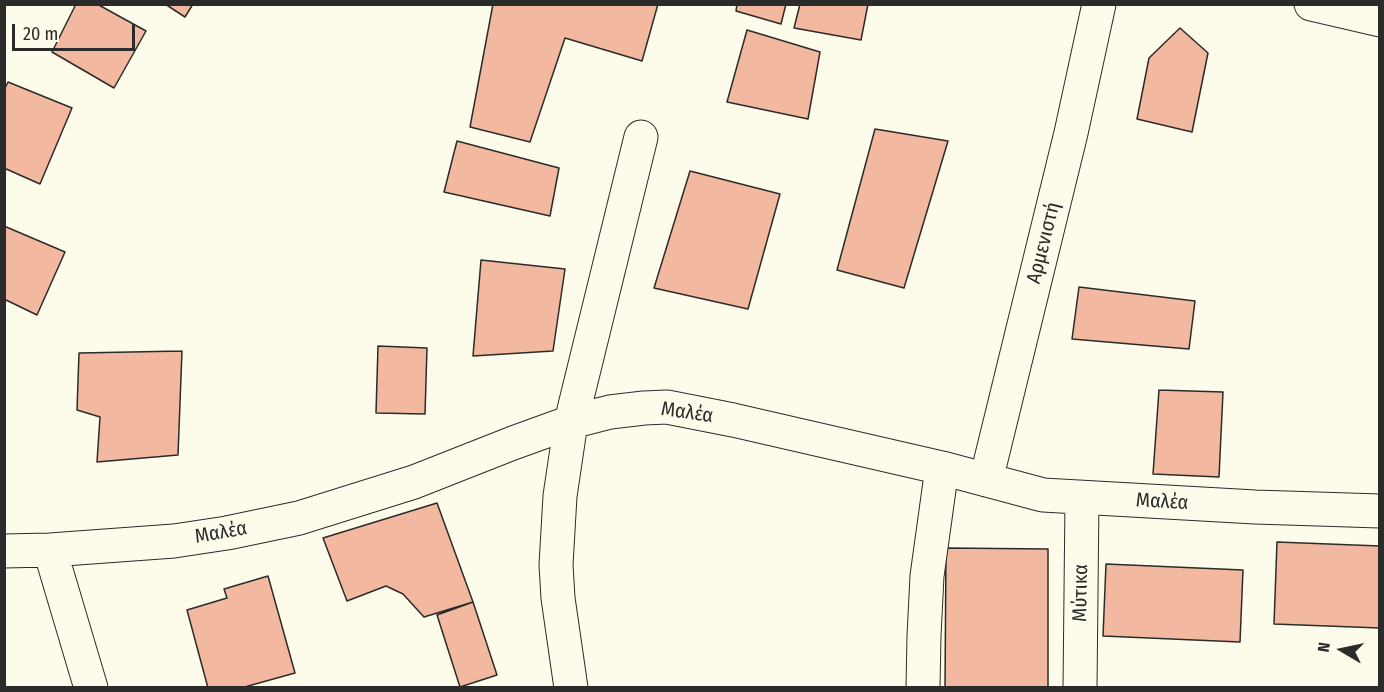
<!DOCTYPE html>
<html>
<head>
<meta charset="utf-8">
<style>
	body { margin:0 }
	#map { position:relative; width:1384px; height:692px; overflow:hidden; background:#fdfbea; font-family:"Fira Sans Condensed",sans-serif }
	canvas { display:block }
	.frame { position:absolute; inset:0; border:6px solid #2b2b2b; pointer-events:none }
	.north { position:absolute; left:1312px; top:620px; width:60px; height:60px; -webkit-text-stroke:4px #fdfbea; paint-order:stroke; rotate:279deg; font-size:16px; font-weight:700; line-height:24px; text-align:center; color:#2b2b2b }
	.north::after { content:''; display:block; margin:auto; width:21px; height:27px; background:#2b2b2b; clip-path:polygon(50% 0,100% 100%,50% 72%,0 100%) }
	.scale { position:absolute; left:12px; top:24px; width:123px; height:27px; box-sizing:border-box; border:3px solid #2b2b2b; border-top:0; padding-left:8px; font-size:18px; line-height:21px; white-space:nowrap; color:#2b2b2b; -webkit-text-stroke:4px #fdfbea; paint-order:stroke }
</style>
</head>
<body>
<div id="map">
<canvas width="1384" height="692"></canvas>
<div class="frame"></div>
<div class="north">N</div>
<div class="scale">20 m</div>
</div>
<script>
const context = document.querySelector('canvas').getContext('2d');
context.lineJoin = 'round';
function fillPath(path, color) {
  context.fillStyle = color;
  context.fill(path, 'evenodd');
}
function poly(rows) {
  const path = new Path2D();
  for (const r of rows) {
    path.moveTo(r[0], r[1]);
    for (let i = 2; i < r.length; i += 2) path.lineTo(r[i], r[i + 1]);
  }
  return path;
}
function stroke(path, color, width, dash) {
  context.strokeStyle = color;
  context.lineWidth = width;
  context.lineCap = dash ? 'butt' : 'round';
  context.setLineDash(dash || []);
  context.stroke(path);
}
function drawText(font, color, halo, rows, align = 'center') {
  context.font = font + ' "Fira Sans Condensed",sans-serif';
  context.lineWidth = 4.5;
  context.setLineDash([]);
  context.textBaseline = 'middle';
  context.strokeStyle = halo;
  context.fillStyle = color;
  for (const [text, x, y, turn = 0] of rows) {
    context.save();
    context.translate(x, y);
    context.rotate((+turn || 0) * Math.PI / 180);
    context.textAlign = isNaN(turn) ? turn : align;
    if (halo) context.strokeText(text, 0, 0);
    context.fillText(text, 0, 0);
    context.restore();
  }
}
const building = poly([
	[76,4,97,4,146,31,114,88,52,52,76,4],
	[165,4,193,4,185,17,165,4],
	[493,4,658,4,642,61,565,38,530,142,470,127,493,4],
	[737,4,786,4,781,24,736,11,737,4],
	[800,4,868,4,861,40,794,28,800,4],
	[1180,28,1208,53,1192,132,1137,119,1149,58,1180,28],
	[747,30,820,52,808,119,727,102,747,30],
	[8,82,72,108,40,184,4,168,4,90,8,82],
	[875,129,948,141,904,288,837,270,875,129],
	[457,141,559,168,550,216,444,192,457,141],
	[690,171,780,194,748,309,654,288,690,171],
	[4,226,65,252,37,315,4,299,4,226],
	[481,260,565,269,553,351,473,356,481,260],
	[1079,287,1195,301,1189,349,1072,339,1079,287],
	[378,346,427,348,425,414,376,413,378,346],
	[182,351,178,455,97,462,100,417,77,410,79,353,182,351],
	[1159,390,1223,392,1219,477,1153,474,1159,390],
	[437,503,473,602,424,617,403,594,386,586,347,601,323,538,437,503],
	[1277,542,1380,546,1380,628,1274,624,1277,542],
	[946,548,1048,549,1048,688,945,688,946,548],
	[1106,564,1243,570,1240,642,1103,636,1106,564],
	[268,576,295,673,241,688,208,688,187,610,227,598,224,589,268,576],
	[473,602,497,675,460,687,437,615,473,602]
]);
const street = poly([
	[1311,4,1380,20],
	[986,480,1071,133,1099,4],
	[50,550,91,688],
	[4,551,50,550,174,541,227,533,299,518,414,482,513,443,571,422,610,412,644,408,667,407,733,420,942,468,1043,495,1255,507,1380,511],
	[571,688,558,598,556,565,560,496,571,422,641,137],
	[923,688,924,636,927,576,942,468],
	[1080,688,1082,498]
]);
const streetNames = [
	["Αρμενιστή",1044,243,-76],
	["Μαλέα",687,413,8],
	["Μαλέα",1162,502,3],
	["Μαλέα",221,533,-10],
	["Μύτικα",1081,593,-89]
];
fillPath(building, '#f2b8a0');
stroke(building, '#2b2b2b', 1.5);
stroke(street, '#2b2b2b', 35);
stroke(street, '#fdfbea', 33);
drawText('20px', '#2b2b2b', '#fdfbea', streetNames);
</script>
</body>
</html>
